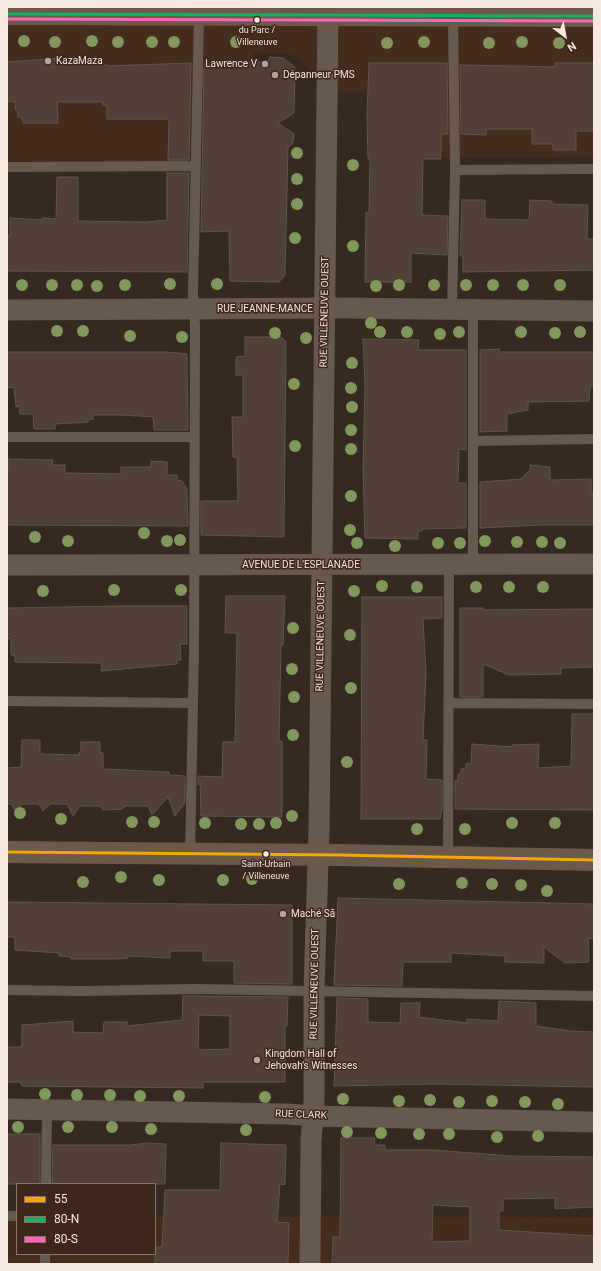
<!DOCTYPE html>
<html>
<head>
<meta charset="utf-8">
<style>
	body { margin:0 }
	#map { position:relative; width:601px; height:1271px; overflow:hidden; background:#352922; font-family:Roboto,sans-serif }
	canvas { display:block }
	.frame { position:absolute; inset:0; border:8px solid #f6e7df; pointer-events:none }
	.legend { position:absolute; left:16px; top:1183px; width:140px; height:72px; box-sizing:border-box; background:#3d271a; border:1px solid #877469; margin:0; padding:5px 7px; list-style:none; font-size:12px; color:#f6e7df }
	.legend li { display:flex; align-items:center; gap:8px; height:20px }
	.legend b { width:20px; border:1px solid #877469 }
	.north { position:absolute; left:545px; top:16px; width:40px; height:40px; -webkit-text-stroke:3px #3d271a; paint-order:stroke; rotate:148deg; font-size:11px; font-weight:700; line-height:16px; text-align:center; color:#f6e7df }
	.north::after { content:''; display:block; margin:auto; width:14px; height:18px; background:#f6e7df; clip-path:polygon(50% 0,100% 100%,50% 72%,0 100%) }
</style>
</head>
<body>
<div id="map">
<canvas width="601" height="1271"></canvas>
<div class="frame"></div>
<ul class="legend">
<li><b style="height:5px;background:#f7a600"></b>55</li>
<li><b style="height:5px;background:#13b361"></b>80-N</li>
<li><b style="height:5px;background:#fa66b7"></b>80-S</li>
</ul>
<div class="north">N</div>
</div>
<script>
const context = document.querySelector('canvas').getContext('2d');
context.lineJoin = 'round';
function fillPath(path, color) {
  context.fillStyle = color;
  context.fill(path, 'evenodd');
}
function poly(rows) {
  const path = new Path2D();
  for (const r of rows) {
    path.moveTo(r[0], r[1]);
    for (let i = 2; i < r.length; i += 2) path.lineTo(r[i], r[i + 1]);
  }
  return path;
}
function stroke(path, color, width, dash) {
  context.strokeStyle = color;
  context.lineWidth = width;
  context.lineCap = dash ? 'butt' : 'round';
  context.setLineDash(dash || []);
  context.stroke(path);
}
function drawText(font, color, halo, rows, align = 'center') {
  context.font = font + ' Roboto,sans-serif';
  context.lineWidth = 3;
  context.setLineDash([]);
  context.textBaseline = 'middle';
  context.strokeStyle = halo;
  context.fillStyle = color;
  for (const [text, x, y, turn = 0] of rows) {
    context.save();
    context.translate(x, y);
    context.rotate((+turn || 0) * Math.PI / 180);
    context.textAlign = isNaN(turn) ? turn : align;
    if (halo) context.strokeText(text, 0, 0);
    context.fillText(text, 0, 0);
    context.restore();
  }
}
const built = poly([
	[7,7,594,7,594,157,445,158,409,90,333,93,292,54,254,53,250,145,191,149,187,166,7,166],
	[7,1216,17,1216,17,1254,155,1254,155,1216,594,1217,594,1264,7,1264]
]);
const building = poly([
	[95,56,107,66,191,63,189,160,168,160,169,119,107,119,107,105,103,105,103,102,57,102,58,123,23,123,22,117,18,117,18,110,15,110,16,102,7,101,7,62,61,58,89,62,95,56],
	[270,57,283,58,295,67,294,113,278,123,294,134,293,143,288,147,285,275,279,282,230,281,229,231,201,232,204,64,258,62,268,61,270,57],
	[369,63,447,63,448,134,441,134,441,159,423,159,422,215,448,216,447,255,411,253,411,282,365,282,366,212,369,213,370,159,368,159,367,117,369,63],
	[555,63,594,63,594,131,576,131,576,150,553,150,553,144,532,144,532,129,486,129,486,135,461,134,460,65,555,67,555,63],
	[167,173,189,173,187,272,7,271,7,235,10,235,10,218,42,220,42,218,56,219,57,177,78,177,78,221,146,222,167,220,167,173],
	[462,200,485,200,485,219,529,220,530,200,552,201,552,204,588,205,587,239,594,239,594,270,463,272,463,256,460,256,462,200],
	[245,337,281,337,286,342,284,537,201,535,201,501,238,501,237,457,233,457,232,417,243,417,243,375,236,375,236,357,245,356,245,337],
	[363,339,419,340,418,350,466,350,466,450,459,449,458,483,466,483,466,528,422,529,422,531,418,531,418,539,365,538,363,469,365,385,363,339],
	[499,349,500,352,594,352,594,386,590,386,589,401,528,402,528,410,507,414,507,431,480,432,480,350,499,349],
	[7,352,167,352,187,354,188,430,154,430,153,417,121,415,93,415,93,419,88,420,88,422,55,424,55,429,34,429,33,414,20,414,19,406,16,407,14,387,7,388,7,352],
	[8,459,53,460,52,465,65,465,65,473,121,474,121,467,151,467,151,461,167,462,167,475,177,475,177,480,182,481,187,489,188,526,7,525,8,459],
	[530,465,550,467,550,480,591,479,591,492,594,492,594,525,539,525,480,528,480,482,521,479,530,470,530,465],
	[226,596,285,596,283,645,281,645,279,741,282,741,282,817,201,816,200,781,198,785,198,776,222,777,223,742,235,742,237,633,225,633,226,596],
	[362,597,442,597,442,618,423,619,426,673,423,740,427,740,426,779,442,780,442,809,440,819,361,819,362,597],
	[119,606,187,606,187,644,180,644,181,660,177,660,177,664,101,671,102,663,15,662,15,656,11,655,11,639,7,638,7,608,119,606],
	[460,608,483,608,483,610,594,609,594,667,561,668,561,674,509,675,483,664,483,697,460,697,460,608],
	[572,714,594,714,594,810,455,809,455,780,458,781,458,774,461,773,461,769,466,768,466,764,471,763,472,744,512,747,512,745,539,744,538,768,571,766,572,714],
	[22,740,40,740,40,754,79,755,79,752,81,753,81,742,100,742,100,753,103,753,103,769,169,772,169,775,185,776,185,803,175,816,168,797,152,815,148,806,126,806,122,809,103,810,101,806,80,806,73,816,67,804,50,804,43,811,39,804,22,804,16,812,11,804,7,804,7,768,21,767,22,740],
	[338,898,594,904,594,938,588,939,589,962,565,963,544,947,544,963,505,962,505,956,451,953,451,962,403,962,402,986,334,985,338,898],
	[7,902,292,905,292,984,234,983,234,961,203,961,203,951,170,951,170,958,128,956,128,958,115,959,71,959,71,957,59,956,59,953,15,950,15,937,7,937,7,902],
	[183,996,288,997,287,1026,285,1026,285,1082,203,1082,203,1088,22,1086,21,1082,7,1082,7,1047,22,1047,22,1025,73,1021,73,1032,103,1033,104,1022,127,1022,127,1026,182,1020,183,996],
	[199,1015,230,1016,230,1049,198,1050,199,1015],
	[337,998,368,999,368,1022,400,1023,401,1003,420,1003,419,1017,467,1023,467,1019,498,1021,499,1001,536,1003,536,1026,571,1031,594,1032,594,1087,438,1084,334,1086,337,998],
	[7,1134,40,1134,40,1184,7,1184,7,1134],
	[341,1138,375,1138,374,1145,385,1145,385,1150,434,1150,511,1156,594,1157,594,1207,555,1209,555,1198,503,1199,503,1211,499,1211,499,1230,594,1236,594,1264,332,1264,333,1237,340,1237,341,1138],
	[433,1205,470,1207,470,1241,432,1242,433,1205],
	[146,1143,166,1144,165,1184,52,1184,53,1145,131,1145,146,1143],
	[221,1143,286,1145,285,1185,280,1184,277,1222,289,1223,288,1264,155,1264,155,1247,162,1247,165,1190,220,1190,221,1143]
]);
const lane = poly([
	[7,167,196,166],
	[455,170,594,169],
	[452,309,455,170,453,15],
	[473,310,473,563],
	[7,437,195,437],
	[473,441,594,439],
	[7,701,192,703],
	[449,703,594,704],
	[190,854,194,653,195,326,193,293,199,15],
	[448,857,449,564],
	[7,990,82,991,195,989,594,996],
	[46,1184,47,1110],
	[7,1216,17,1216],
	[45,1264,45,1254]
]);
const street = poly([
	[7,310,343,308,594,311],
	[7,565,594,564],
	[7,1109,287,1114,313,1116,594,1122],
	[310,1264,311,1141,314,1100,314,990,319,830,328,7]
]);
const secondary = poly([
	[7,14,594,16],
	[7,852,339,855,594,860]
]);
const bus1 = poly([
	[7,852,339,855,594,860]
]);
const bus2 = poly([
	[7,14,594,16]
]);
const bus3 = poly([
	[7,19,594,21]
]);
const trees = [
	[24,41],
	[92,41],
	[55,42],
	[118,42],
	[152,42],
	[174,42],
	[236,42],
	[424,42],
	[522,42],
	[387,43],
	[489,43],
	[559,43],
	[297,153],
	[353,165],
	[297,179],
	[297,204],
	[295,238],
	[353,246],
	[170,284],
	[217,284],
	[22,285],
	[52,285],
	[77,285],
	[125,285],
	[399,285],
	[434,285],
	[466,285],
	[493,285],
	[523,285],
	[560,285],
	[97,286],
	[376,286],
	[371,323],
	[57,331],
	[83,331],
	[380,332],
	[407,332],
	[459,332],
	[521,332],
	[580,332],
	[275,333],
	[555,333],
	[440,334],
	[130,336],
	[182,337],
	[306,338],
	[352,363],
	[294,384],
	[351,388],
	[352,407],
	[351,430],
	[295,446],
	[351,449],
	[351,496],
	[350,530],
	[144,533],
	[35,537],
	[180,540],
	[68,541],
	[167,541],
	[485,541],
	[517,542],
	[542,542],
	[357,543],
	[438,543],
	[460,543],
	[560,543],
	[395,546],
	[382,586],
	[417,587],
	[476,587],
	[509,587],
	[543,587],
	[114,590],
	[181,590],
	[43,591],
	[354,591],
	[293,628],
	[350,635],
	[292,669],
	[351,688],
	[294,697],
	[293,735],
	[347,762],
	[20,813],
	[292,816],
	[61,819],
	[132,822],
	[154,822],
	[205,823],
	[276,823],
	[512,823],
	[555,823],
	[241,824],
	[259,824],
	[417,829],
	[465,829],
	[121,877],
	[252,879],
	[159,880],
	[223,880],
	[83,882],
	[462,883],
	[399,884],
	[492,884],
	[521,885],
	[547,891],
	[45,1094],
	[77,1095],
	[110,1095],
	[140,1096],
	[179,1096],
	[265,1097],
	[343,1099],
	[430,1100],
	[399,1101],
	[492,1101],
	[459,1102],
	[525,1102],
	[558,1104],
	[18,1127],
	[68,1127],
	[112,1127],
	[151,1129],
	[246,1130],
	[347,1132],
	[381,1133],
	[419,1134],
	[449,1134],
	[538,1136],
	[497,1137]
];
const markers = [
	[257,20,3.5,"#f6e7df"],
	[48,61,4,"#b2a49d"],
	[265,64,4,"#b2a49d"],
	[275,75,4,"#b2a49d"],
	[266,854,3.5,"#f6e7df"],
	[283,914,4,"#b2a49d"],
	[257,1060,4,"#b2a49d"]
];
const busNames = [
	["du Parc /",257,31],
	["Villeneuve",257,43],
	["Saint-Urbain",266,865],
	["/ Villeneuve",266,877]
];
const poiNames = [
	["KazaMaza",56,61],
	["Lawrence V",257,64,"right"],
	["Dépanneur PMS",283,75],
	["Maché Sā",291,914],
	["Kingdom Hall of",265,1054],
	["Jehovah's Witnesses",265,1066]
];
const streetNames = [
	["RUE JEANNE-MANCE",265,309],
	["RUE VILLENEUVE OUEST",325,312,-89],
	["AVENUE DE L'ESPLANADE",301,565],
	["RUE VILLENEUVE OUEST",321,636,-89],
	["RUE VILLENEUVE OUEST",315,984,-89],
	["RUE CLARK",301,1115,2]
];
fillPath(built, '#452c1c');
fillPath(building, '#504036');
stroke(building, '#5f554f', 1);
stroke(lane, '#68594f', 10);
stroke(street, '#68594f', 21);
stroke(secondary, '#6b594a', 22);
stroke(bus1, '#f7a600', 3);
stroke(bus2, '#13b361', 3);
stroke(bus3, '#fa66b7', 3);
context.fillStyle = '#83975c';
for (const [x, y] of trees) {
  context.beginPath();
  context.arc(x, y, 6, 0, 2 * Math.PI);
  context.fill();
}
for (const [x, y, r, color] of markers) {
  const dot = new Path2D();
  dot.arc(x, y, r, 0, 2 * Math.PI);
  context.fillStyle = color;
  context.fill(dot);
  stroke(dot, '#3d271a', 1.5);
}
drawText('9px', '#f6e7df', '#3d271a', busNames);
drawText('10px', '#f6e7df', '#3d271a', poiNames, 'left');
drawText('10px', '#f6e7df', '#3d271a', streetNames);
</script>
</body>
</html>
